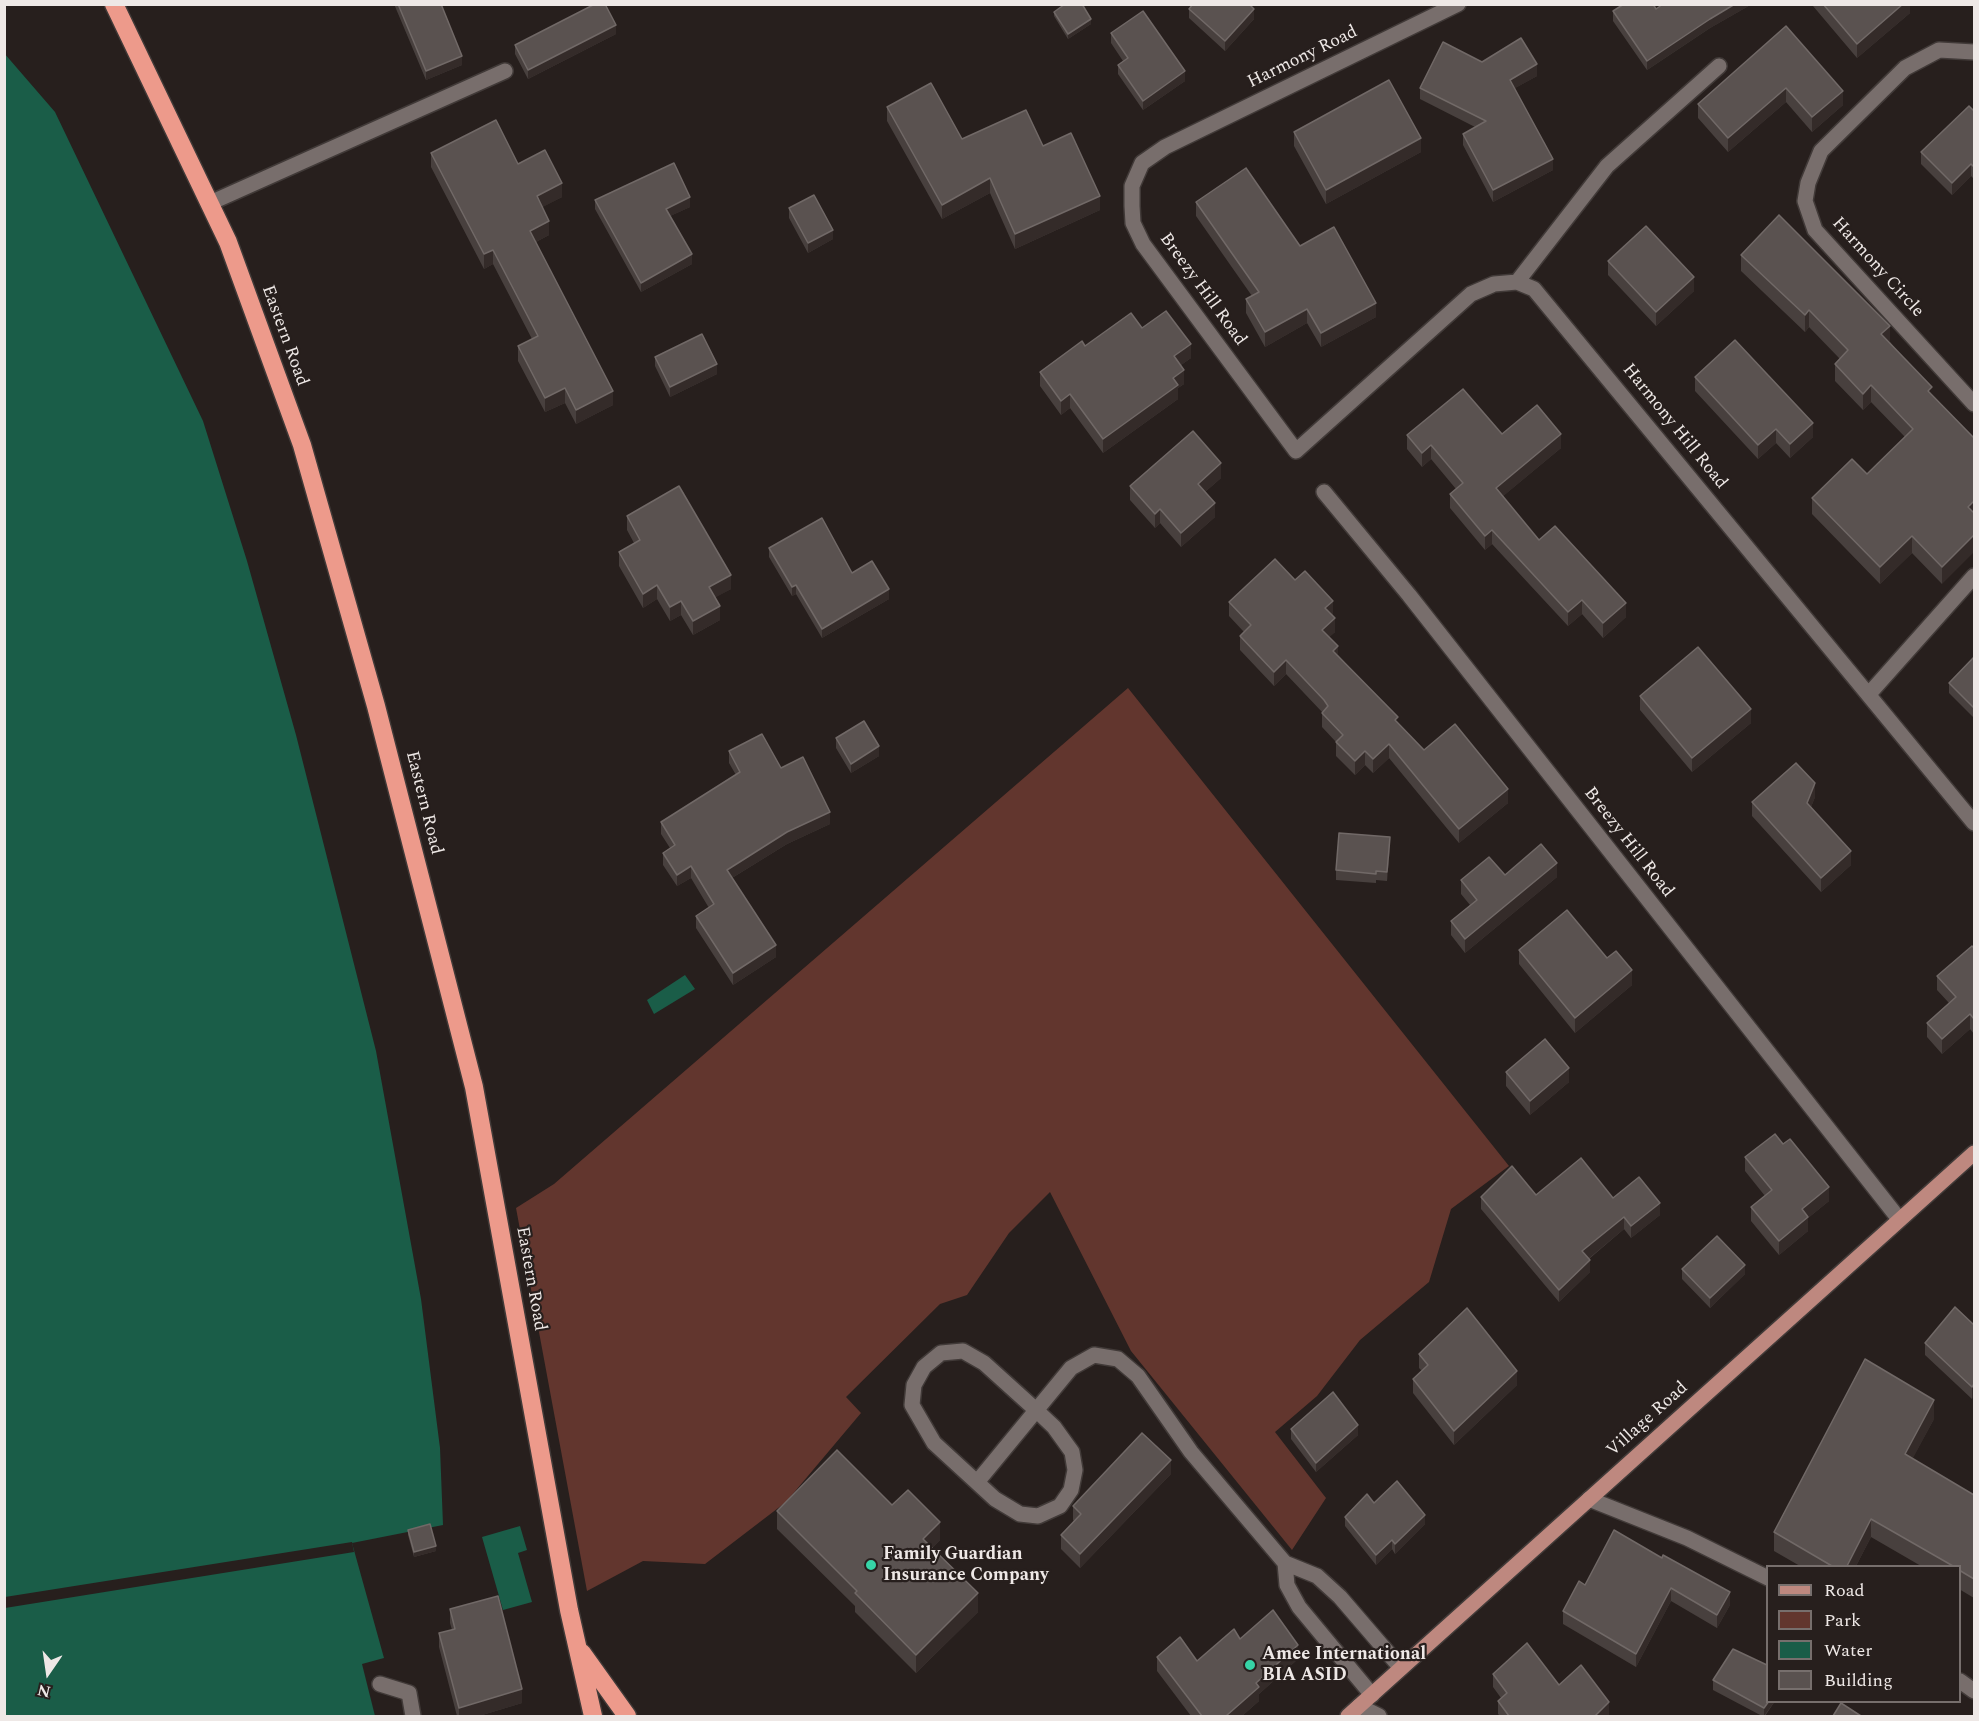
<!DOCTYPE html>
<html>
<head>
<meta charset="utf-8">
<style>
	body { margin:0 }
	#map { position:relative; width:1979px; height:1721px; overflow:hidden; background:#271f1d; font-family:Spectral,serif }
	canvas { display:block }
	.frame { position:absolute; inset:0; border:6px solid #eee8e6; pointer-events:none }
	.legend { position:absolute; left:1766px; top:1565px; width:195px; height:138px; box-sizing:border-box; background:#271f1d; border:2px solid #776f6d; margin:0; padding:8px 10px; list-style:none; font-size:18px; color:#eee8e6 }
	.legend li { display:flex; align-items:center; gap:12px; height:30px }
	.legend b { width:30px; border:2px solid #776f6d }
	.north { position:absolute; left:18px; top:1643px; width:60px; height:60px; -webkit-text-stroke:4px #271f1d; paint-order:stroke; rotate:193deg; font-size:16px; font-weight:700; line-height:24px; text-align:center; color:#eee8e6 }
	.north::after { content:''; display:block; margin:auto; width:21px; height:27px; background:#eee8e6; clip-path:polygon(50% 0,100% 100%,50% 72%,0 100%) }
</style>
</head>
<body>
<div id="map">
<canvas width="1979" height="1721"></canvas>
<div class="frame"></div>
<ul class="legend">
<li><b style="height:8px;background:#be887f"></b>Road</li>
<li><b style="height:16px;background:#62362e"></b>Park</li>
<li><b style="height:16px;background:#1a5d48"></b>Water</li>
<li><b style="height:16px;background:#5a5250"></b>Building</li>
</ul>
<div class="north">N</div>
</div>
<script>
const context = document.querySelector('canvas').getContext('2d');
context.lineJoin = 'round';
function fillPath(path, color) {
  context.fillStyle = color;
  context.fill(path, 'evenodd');
}
function poly(rows) {
  const path = new Path2D();
  for (const r of rows) {
    path.moveTo(r[0], r[1]);
    for (let i = 2; i < r.length; i += 2) path.lineTo(r[i], r[i + 1]);
  }
  return path;
}
function stroke(path, color, width, dash) {
  context.strokeStyle = color;
  context.lineWidth = width;
  context.lineCap = dash ? 'butt' : 'round';
  context.setLineDash(dash || []);
  context.stroke(path);
}
function drawText(font, color, halo, rows, align = 'center') {
  context.font = font + ' Spectral,serif';
  context.lineWidth = 4.5;
  context.setLineDash([]);
  context.textBaseline = 'middle';
  context.strokeStyle = halo;
  context.fillStyle = color;
  for (const [text, x, y, turn = 0] of rows) {
    context.save();
    context.translate(x, y);
    context.rotate((+turn || 0) * Math.PI / 180);
    context.textAlign = isNaN(turn) ? turn : align;
    if (halo) context.strokeText(text, 0, 0);
    context.fillText(text, 0, 0);
    context.restore();
  }
}
const green = poly([
	[1128,688,1509,1166,1451,1209,1429,1282,1360,1340,1317,1396,1275,1432,1326,1498,1292,1550,1131,1351,1050,1192,1009,1233,967,1295,940,1304,846,1397,861,1413,786,1502,705,1564,643,1561,587,1591,516,1208,554,1184]
]);
const water = poly([
	[4,53,55,112,203,421,247,561,296,735,376,1051,421,1299,440,1448,443,1525,352,1543,384,1658,362,1664,375,1716,5,1716],
	[685,975,695,989,654,1014,647,1000],
	[520,1526,527,1550,518,1553,532,1602,503,1610,482,1537]
]);
const pier = poly([
	[352,1542,354,1552,5,1608,5,1597]
]);
const minor = poly([
	[1458,4,1165,147,1142,163,1132,186,1132,206,1133,223,1143,244,1296,451,1471,294,1494,284,1517,282,1534,289,1974,823],
	[1974,52,1939,50,1905,68,1821,151,1808,183,1805,201,1815,230,1974,404],
	[210,203,505,71],
	[1517,282,1607,166,1719,66],
	[1324,492,1409,595,1899,1219],
	[1869,694,1974,576],
	[963,1351,984,1363,1036,1410,1054,1427,1072,1452,1075,1470,1071,1490,1060,1506,1038,1516,1020,1514,995,1499,934,1443,912,1405,914,1385,924,1367,941,1353,963,1351],
	[978,1481,1071,1368,1094,1355,1118,1359,1138,1376,1191,1452,1285,1563,1317,1576,1340,1597,1401,1668],
	[1589,1499,1687,1538,1768,1578],
	[1285,1563,1287,1585,1299,1607,1372,1695],
	[1960,1681,1974,1691],
	[380,1684,409,1693,413,1716],
	[1359,1706,1379,1716]
]);
const major = poly([
	[1348,1716,1974,1153]
]);
const highway = poly([
	[114,4,228,242,302,445,376,706,474,1087,569,1610,593,1716],
	[582,1653,627,1716]
]);
const wall = poly([
	[394,4,441,4,462,65,426,80],
	[1663,4,1752,4,1710,28,1647,70,1613,21,1613,11,1656,9],
	[1813,4,1910,4,1910,13,1857,58,1813,6],
	[1189,9,1254,19,1225,51,1189,18],
	[1054,12,1091,24,1068,39,1054,16],
	[1786,26,1843,105,1812,132,1786,102,1728,152,1698,118,1698,104],
	[1111,33,1185,81,1143,110,1118,74,1118,65,1123,61,1111,43],
	[616,34,528,79,515,54,515,45],
	[1482,62,1537,76,1515,88,1553,170,1493,202,1463,145,1463,134,1475,127,1420,99,1420,88],
	[887,107,962,139,1043,146,1100,210,1015,249,990,193,942,219,887,121],
	[1974,111,1974,179,1971,176,1952,195,1921,164,1921,152],
	[1294,132,1421,152,1326,204,1294,146],
	[431,153,562,197,542,207,549,235,536,242,613,405,576,424,565,403,545,412,518,361,518,346,532,339,493,264,484,269,431,167],
	[595,200,690,207,670,216,692,264,641,292,595,209],
	[1196,202,1300,246,1376,317,1321,347,1307,323,1265,347,1246,313,1246,299,1252,296,1196,216],
	[789,208,833,239,808,253,789,218],
	[1741,255,1890,342,1932,395,1974,438,1942,584,1912,553,1880,584,1812,514,1812,498,1867,474,1905,437,1871,402,1863,410,1835,381,1835,364,1840,359,1809,327,1805,332,1741,271],
	[1608,261,1694,291,1656,326,1608,275],
	[1142,328,1191,358,1181,365,1184,384,1178,388,1178,399,1103,453,1070,408,1061,415,1040,386,1040,372,1085,346],
	[655,357,717,374,670,397,655,366],
	[1695,377,1813,437,1790,458,1776,443,1758,459,1695,391],
	[1502,434,1561,448,1503,496,1539,540,1626,617,1603,638,1582,614,1568,626,1492,544,1485,550,1450,508,1450,494,1456,489,1431,459,1422,467,1407,449,1407,435],
	[1221,478,1205,492,1215,517,1181,547,1160,523,1155,528,1130,500,1130,486],
	[627,516,731,589,715,597,720,620,693,635,681,615,670,621,657,599,643,608,619,566,619,552,634,543,627,530],
	[769,548,852,573,889,599,822,638,796,594,792,596,769,557],
	[1295,580,1333,615,1335,632,1329,637,1338,655,1398,723,1424,750,1508,803,1459,843,1389,758,1373,773,1365,765,1355,775,1336,756,1336,742,1322,727,1322,712,1286,674,1274,686,1240,650,1240,636,1244,632,1229,616,1229,602],
	[1974,657,1974,718,1949,693,1949,683],
	[1640,696,1751,723,1692,772,1640,710],
	[836,738,879,756,851,773,836,748],
	[729,751,781,768,830,824,787,844,732,878,776,957,733,985,696,928,696,916,709,908,691,878,677,886,663,865,663,853,670,848,661,834,661,822,736,775,729,763],
	[1815,797,1811,807,1851,865,1821,892,1752,816,1752,802],
	[1390,846,1387,881,1376,880,1376,883,1336,880,1336,870],
	[1557,877,1465,953,1451,935,1451,921,1470,905,1461,894,1461,880],
	[1974,948,1974,1034,1970,1029,1942,1054,1927,1037,1927,1023,1949,1003,1937,990,1937,976],
	[1519,950,1607,958,1632,985,1575,1033,1519,964],
	[1506,1072,1569,1082,1530,1115,1506,1086],
	[1745,1157,1829,1201,1808,1218,1808,1231,1779,1255,1751,1221,1751,1207,1765,1196,1745,1171],
	[1536,1195,1613,1198,1660,1215,1631,1238,1624,1229,1589,1259,1590,1272,1559,1302,1481,1209,1481,1197],
	[1682,1269,1745,1274,1710,1308,1682,1279],
	[1974,1325,1972,1399,1925,1355,1925,1343],
	[1419,1354,1517,1385,1454,1445,1413,1393,1413,1379,1422,1371,1419,1368],
	[1934,1419,1912,1459,1974,1495,1974,1598,1959,1589,1959,1566,1921,1566,1871,1537,1856,1566,1800,1566,1774,1551,1774,1532],
	[1291,1429,1358,1435,1316,1472,1291,1439],
	[1171,1474,1080,1568,1061,1549,1061,1535,1074,1521,1073,1520,1073,1506],
	[1374,1503,1425,1524,1395,1554,1392,1549,1376,1565,1345,1526,1345,1517],
	[892,1505,940,1540,932,1548,978,1612,916,1673,855,1612,855,1606,777,1529,777,1511],
	[408,1530,436,1551,414,1557,408,1535],
	[1614,1530,1730,1605,1717,1628,1671,1601,1636,1667,1563,1624,1563,1611,1585,1585],
	[450,1609,522,1703,479,1716,457,1716,439,1647,439,1633,452,1630,450,1623],
	[1240,1639,1298,1659,1259,1694,1259,1701,1242,1716,1191,1716,1157,1671,1157,1657,1197,1661],
	[1493,1674,1559,1685,1609,1715,1608,1716,1500,1716,1498,1714,1498,1701,1501,1698,1493,1687],
	[1713,1680,1767,1701,1775,1701,1765,1716,1762,1716,1713,1690]
]);
const shadedWall = poly([
	[1735,4,1752,4,1710,28,1647,70,1647,61,1710,19],
	[1903,4,1910,4,1910,13,1857,58,1857,44],
	[1254,9,1254,19,1225,51,1225,41],
	[1091,19,1091,24,1068,39,1068,34],
	[616,25,616,34,528,79,528,70],
	[462,56,462,65,426,80,426,71],
	[1537,64,1537,76,1510,91,1510,80],
	[1185,71,1185,81,1143,110,1143,101],
	[1786,88,1786,102,1728,152,1728,138],
	[1843,91,1843,105,1812,132,1812,117],
	[1421,138,1421,152,1326,204,1326,190],
	[1553,159,1553,170,1493,202,1493,190],
	[1971,164,1971,176,1952,195,1952,183],
	[990,178,990,193,942,219,942,205],
	[562,183,562,197,537,210,537,196],
	[1100,196,1100,210,1015,249,1015,234],
	[690,197,690,207,666,218,666,209],
	[549,221,549,235,530,245,530,231],
	[833,230,833,239,808,253,808,243],
	[493,250,493,264,484,269,484,254],
	[692,254,692,264,641,292,641,283],
	[1694,277,1694,291,1656,326,1656,312],
	[1376,303,1376,317,1321,347,1321,333],
	[1307,309,1307,323,1265,347,1265,332],
	[1809,310,1809,327,1805,332,1805,315],
	[1890,326,1890,342,1881,351,1881,334],
	[1191,344,1191,358,1174,370,1174,356],
	[717,364,717,374,670,397,670,387],
	[1184,370,1184,384,1178,388,1178,399,1103,453,1103,439,1173,378],
	[1871,385,1871,402,1863,410,1863,394],
	[565,388,565,403,545,412,545,398],
	[613,391,613,405,576,424,576,410],
	[1070,394,1070,408,1061,415,1061,401],
	[1813,423,1813,437,1790,458,1790,444],
	[1776,429,1776,443,1758,459,1758,445],
	[1561,434,1561,448,1496,502,1496,488],
	[1431,445,1431,459,1422,467,1422,453],
	[1221,463,1221,478,1198,498,1198,484],
	[1974,501,1974,518,1968,507],
	[1215,503,1215,517,1181,547,1181,533],
	[1160,509,1160,523,1155,528,1155,514],
	[1492,530,1492,544,1485,550,1485,536],
	[1974,535,1974,552,1942,584,1942,567],
	[1912,536,1912,553,1880,584,1880,567],
	[731,575,731,589,709,601,709,587],
	[657,585,657,599,643,608,643,594],
	[796,585,796,594,792,596,792,587],
	[889,589,889,599,822,638,822,629],
	[1582,600,1582,614,1568,626,1568,612],
	[681,601,681,615,670,621,670,607],
	[1333,601,1333,615,1325,622,1325,608],
	[1626,603,1626,617,1603,638,1603,623],
	[720,606,720,620,693,635,693,621],
	[1335,618,1335,632,1322,644,1322,630],
	[1338,646,1338,660,1333,651],
	[1286,660,1286,674,1274,686,1274,672],
	[1751,709,1751,723,1692,772,1692,758],
	[1389,744,1389,758,1373,773,1373,759],
	[879,746,879,756,851,773,851,764],
	[1365,751,1365,765,1355,775,1355,761],
	[1815,783,1815,797,1807,817,1807,803],
	[1508,789,1508,803,1459,843,1459,829],
	[830,812,830,824,787,844,727,881,727,870,787,832],
	[1390,837,1390,846,1387,881,1387,872],
	[1851,851,1851,865,1821,892,1821,878],
	[1557,863,1557,877,1465,953,1465,939],
	[691,866,691,878,677,886,677,875],
	[776,945,776,957,733,985,733,973],
	[1632,970,1632,985,1575,1033,1575,1018],
	[1970,1014,1970,1029,1942,1054,1942,1039],
	[1569,1068,1569,1082,1530,1115,1530,1101],
	[1829,1187,1829,1201,1808,1218,1808,1231,1779,1255,1779,1241,1802,1209],
	[1660,1203,1660,1215,1631,1238,1631,1226],
	[1624,1217,1624,1229,1582,1264,1582,1251],
	[1590,1260,1590,1272,1559,1302,1559,1290],
	[1745,1265,1745,1274,1710,1308,1710,1298],
	[1517,1371,1517,1385,1454,1445,1454,1431],
	[1974,1384,1974,1396,1972,1399,1972,1387],
	[1934,1400,1934,1419,1905,1473,1905,1454],
	[1358,1425,1358,1435,1316,1472,1316,1463],
	[1171,1460,1171,1474,1080,1568,1080,1554],
	[1425,1515,1425,1524,1395,1554,1395,1544],
	[1871,1519,1871,1537,1856,1566,1847,1566],
	[940,1522,940,1540,923,1557,923,1539],
	[1392,1540,1392,1549,1376,1565,1376,1555],
	[436,1546,436,1551,414,1557,414,1552],
	[1671,1588,1671,1601,1636,1667,1636,1654],
	[1730,1592,1730,1605,1717,1628,1717,1615],
	[978,1593,978,1612,916,1673,916,1655],
	[1298,1645,1298,1659,1259,1694,1259,1701,1242,1716,1226,1716,1256,1683],
	[522,1689,522,1703,479,1716,459,1716,459,1708],
	[1769,1701,1775,1701,1764,1716,1764,1708],
	[1609,1702,1609,1715,1608,1716,1595,1716]
]);
const building = poly([
	[398,4,441,4,462,56,426,71,398,4],
	[595,4,605,4,616,25,528,70,515,45,595,4],
	[1065,4,1082,4,1091,19,1068,34,1054,12,1065,4],
	[1193,4,1249,4,1254,9,1225,41,1189,9,1193,4],
	[1624,4,1653,4,1656,9,1663,4,1735,4,1710,19,1647,61,1613,11,1624,4],
	[1823,4,1903,4,1857,44,1823,4],
	[1143,11,1185,71,1143,101,1118,65,1128,58,1111,33,1143,11],
	[1786,26,1843,91,1812,117,1786,88,1728,138,1698,104,1786,26],
	[1521,38,1537,64,1510,80,1553,159,1493,190,1463,134,1486,121,1420,88,1443,42,1482,62,1521,38],
	[1389,80,1421,138,1326,190,1294,132,1389,80],
	[931,83,962,139,1026,110,1043,146,1071,133,1100,196,1015,234,990,178,942,205,887,107,931,83],
	[1969,106,1974,111,1974,167,1971,164,1952,183,1921,152,1969,106],
	[496,120,518,164,545,150,562,183,537,196,549,221,530,231,613,391,576,410,565,388,545,398,518,346,538,336,493,250,484,254,431,153,496,120],
	[674,163,690,197,666,209,692,254,641,283,595,200,674,163],
	[1246,168,1300,246,1334,227,1376,303,1321,333,1307,309,1265,332,1246,299,1259,292,1196,202,1246,168],
	[814,195,833,230,808,243,789,208,814,195],
	[1779,215,1890,326,1881,334,1932,387,1928,391,1974,438,1974,501,1968,507,1974,513,1974,535,1942,567,1912,536,1880,567,1812,498,1852,459,1867,474,1913,429,1871,385,1863,394,1835,364,1848,350,1809,310,1805,315,1741,255,1779,215],
	[1646,226,1694,277,1656,312,1608,261,1646,226],
	[1166,311,1191,344,1174,356,1184,370,1173,378,1178,385,1103,439,1070,394,1061,401,1040,372,1082,341,1085,346,1131,313,1142,328,1166,311],
	[702,334,717,364,670,387,655,357,702,334],
	[1735,340,1813,423,1790,444,1776,429,1758,445,1695,377,1735,340],
	[1463,389,1502,434,1537,405,1561,434,1496,488,1539,540,1555,526,1626,603,1603,623,1582,600,1568,612,1492,530,1485,536,1450,494,1463,483,1431,445,1422,453,1407,435,1463,389],
	[1193,431,1221,463,1198,484,1215,503,1181,533,1160,509,1155,514,1130,486,1193,431],
	[679,486,731,575,709,587,720,606,693,621,681,601,670,607,657,585,643,594,619,552,640,540,627,516,679,486],
	[822,518,852,573,872,561,889,589,822,629,796,585,792,587,769,548,822,518],
	[1275,559,1295,580,1305,571,1333,601,1325,608,1335,618,1322,630,1338,646,1333,651,1398,717,1395,720,1424,750,1455,724,1508,789,1459,829,1389,744,1373,759,1365,751,1355,761,1336,742,1343,735,1322,713,1328,706,1324,700,1286,660,1274,672,1240,636,1251,625,1229,602,1275,559],
	[1698,647,1751,709,1692,758,1640,696,1698,647],
	[1974,657,1974,708,1949,683,1974,657],
	[864,721,879,746,851,764,836,738,864,721],
	[762,734,781,768,803,757,830,812,787,832,727,870,776,945,733,973,696,916,714,904,691,866,677,875,663,853,675,845,661,822,740,772,729,751,762,734],
	[1796,763,1815,783,1807,803,1851,851,1821,878,1752,802,1796,763],
	[1339,833,1390,837,1387,872,1376,871,1376,874,1336,870,1339,833],
	[1541,844,1557,863,1465,939,1451,921,1477,900,1461,880,1489,857,1505,875,1541,844],
	[1567,910,1607,958,1616,951,1632,970,1575,1018,1519,950,1567,910],
	[1972,946,1974,948,1974,1019,1970,1014,1942,1039,1927,1023,1956,997,1937,976,1972,946],
	[1545,1039,1569,1068,1530,1101,1506,1072,1545,1039],
	[1775,1134,1783,1144,1790,1139,1829,1187,1802,1209,1808,1217,1779,1241,1751,1207,1772,1190,1745,1157,1775,1134],
	[1581,1158,1613,1198,1639,1177,1660,1203,1631,1226,1624,1217,1582,1251,1590,1260,1559,1290,1481,1197,1512,1166,1536,1195,1581,1158],
	[1717,1236,1745,1265,1710,1298,1682,1269,1717,1236],
	[1955,1307,1974,1325,1974,1384,1972,1387,1925,1343,1955,1307],
	[1467,1308,1517,1371,1454,1431,1413,1379,1428,1365,1419,1354,1467,1308],
	[1865,1359,1934,1400,1905,1454,1974,1495,1974,1579,1959,1570,1959,1566,1953,1566,1871,1519,1847,1566,1832,1566,1774,1532,1865,1359],
	[1333,1392,1358,1425,1316,1463,1291,1429,1333,1392],
	[1142,1433,1171,1460,1080,1554,1061,1535,1081,1514,1073,1506,1142,1433],
	[837,1450,892,1505,908,1490,940,1522,923,1539,978,1593,916,1655,855,1593,857,1591,777,1511,837,1450],
	[1397,1481,1425,1515,1395,1544,1392,1540,1376,1555,1345,1517,1367,1494,1374,1503,1397,1481],
	[430,1524,436,1546,414,1552,408,1530,430,1524],
	[1614,1530,1662,1558,1663,1555,1730,1592,1717,1615,1671,1588,1636,1654,1563,1611,1579,1581,1585,1585,1614,1530],
	[498,1596,522,1689,459,1708,439,1633,455,1629,450,1609,498,1596],
	[1273,1610,1298,1645,1256,1683,1259,1687,1226,1716,1202,1716,1157,1657,1180,1637,1197,1661,1234,1629,1240,1639,1273,1610],
	[1527,1643,1559,1685,1581,1665,1609,1702,1595,1716,1596,1716,1509,1716,1498,1701,1507,1693,1493,1674,1527,1643],
	[1733,1649,1767,1665,1767,1701,1769,1701,1764,1708,1713,1680,1733,1649],
	[1841,1703,1861,1716,1833,1716,1841,1703]
]);
const markers = [
	[871,1565,6,"#36d4a7"],
	[1250,1665,6,"#36d4a7"]
];
const streetNames = [
	["Harmony Road",1303,58,-26],
	["Harmony Circle",1877,268,48],
	["Breezy Hill Road",1202,290,54],
	["Eastern Road",284,336,70],
	["Harmony Hill Road",1674,427,51],
	["Eastern Road",423,803,76],
	["Breezy Hill Road",1628,843,52],
	["Eastern Road",530,1279,80],
	["Village Road",1648,1420,-42]
];
const poiNames = [
	["Family Guardian",883,1555],
	["Insurance Company",883,1576],
	["Amee International",1262,1655],
	["BIA ASID",1262,1676]
];
fillPath(green, '#62362e');
fillPath(water, '#1a5d48');
fillPath(pier, '#271f1d');
stroke(minor, '#413a38', 18);
stroke(major, '#413a38', 18);
stroke(highway, '#413a38', 21);
stroke(minor, '#786e6c', 15);
stroke(major, '#be887f', 15);
stroke(highway, '#ed9a8b', 18);
fillPath(wall, '#48403e');
fillPath(shadedWall, '#342b29');
fillPath(building, '#5a5250');
stroke(building, '#716967', 1.5);
for (const [x, y, r, color] of markers) {
  const dot = new Path2D();
  dot.arc(x, y, r, 0, 2 * Math.PI);
  context.fillStyle = color;
  context.fill(dot);
  stroke(dot, '#271f1d', 2);
}
drawText('18px', '#eee8e6', '#271f1d', streetNames);
drawText('bold 18px', '#eee8e6', '#271f1d', poiNames, 'left');
</script>
</body>
</html>
